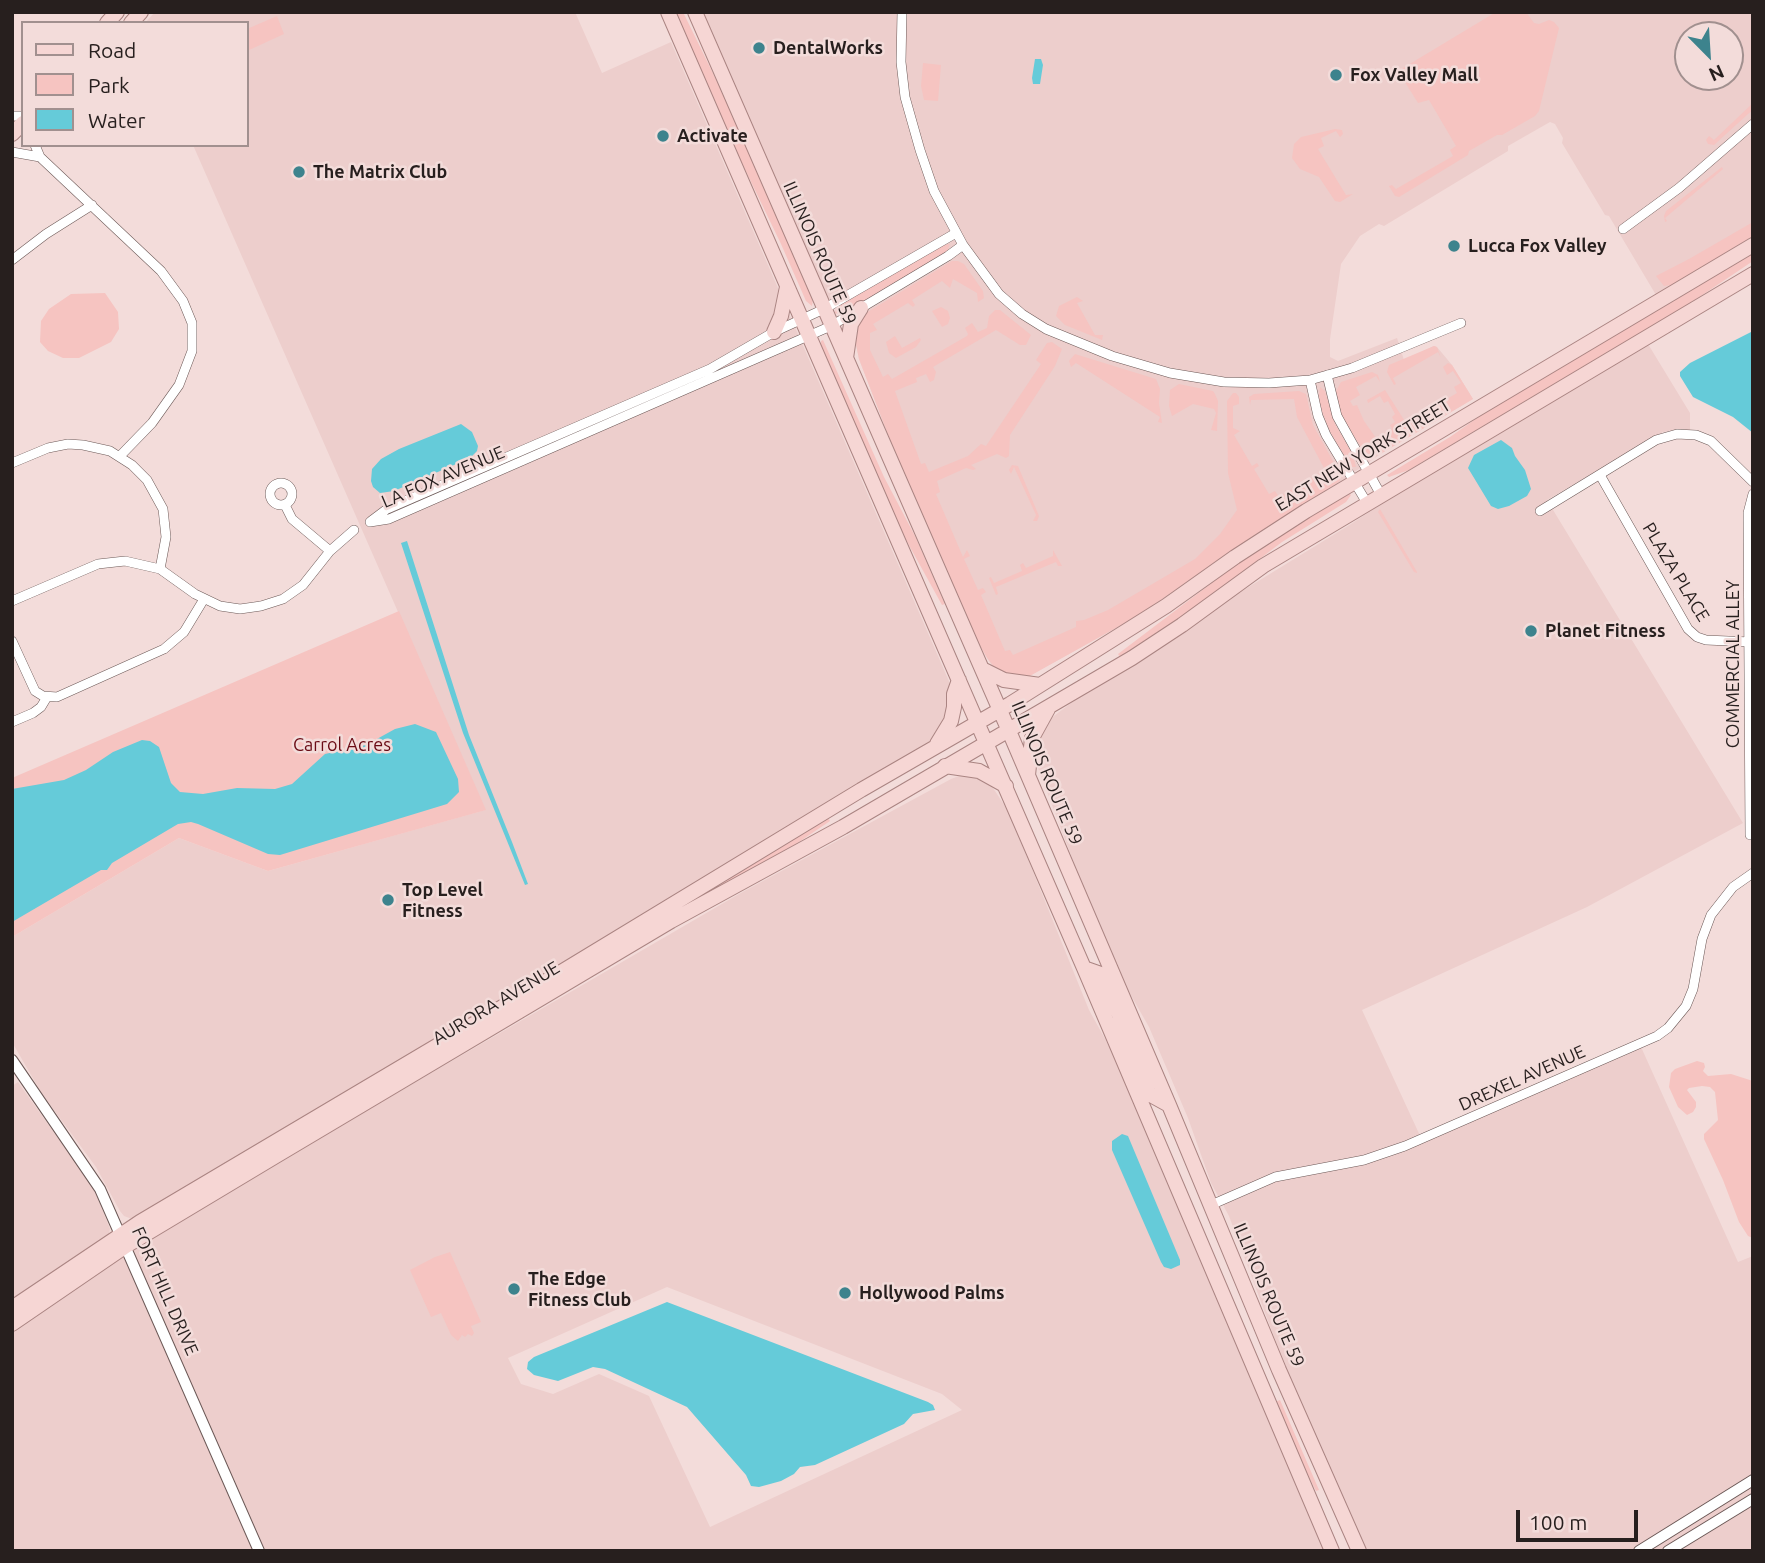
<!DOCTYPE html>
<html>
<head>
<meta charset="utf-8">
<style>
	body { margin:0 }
	#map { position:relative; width:1765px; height:1563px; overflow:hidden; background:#f3dcda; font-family:Ubuntu,sans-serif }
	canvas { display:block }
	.frame { position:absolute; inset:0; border:14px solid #271f1e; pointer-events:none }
	.legend { position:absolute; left:21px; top:21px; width:228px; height:126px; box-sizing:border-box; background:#f3dcda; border:2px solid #a1908f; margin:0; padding:9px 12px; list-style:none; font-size:21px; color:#271f1e }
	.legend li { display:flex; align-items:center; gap:14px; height:35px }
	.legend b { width:35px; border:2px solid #a1908f }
	.north { position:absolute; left:1674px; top:21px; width:70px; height:70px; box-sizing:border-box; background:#f3dcda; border:2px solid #a1908f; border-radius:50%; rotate:156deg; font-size:19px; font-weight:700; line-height:28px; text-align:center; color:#271f1e }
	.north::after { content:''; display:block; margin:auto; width:24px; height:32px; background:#3d838d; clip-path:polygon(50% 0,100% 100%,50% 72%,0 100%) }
	.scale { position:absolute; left:1516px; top:1510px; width:122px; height:32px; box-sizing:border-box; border:4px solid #271f1e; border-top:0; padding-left:9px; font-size:21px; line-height:24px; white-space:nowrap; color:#271f1e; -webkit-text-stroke:5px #f3dcda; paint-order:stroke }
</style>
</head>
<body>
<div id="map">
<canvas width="1765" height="1563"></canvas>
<div class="frame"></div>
<ul class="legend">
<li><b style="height:9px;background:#f6d6d4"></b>Road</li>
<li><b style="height:19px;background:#f6c4c1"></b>Park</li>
<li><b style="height:19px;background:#65cbd9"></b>Water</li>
</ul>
<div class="north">N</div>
<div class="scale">100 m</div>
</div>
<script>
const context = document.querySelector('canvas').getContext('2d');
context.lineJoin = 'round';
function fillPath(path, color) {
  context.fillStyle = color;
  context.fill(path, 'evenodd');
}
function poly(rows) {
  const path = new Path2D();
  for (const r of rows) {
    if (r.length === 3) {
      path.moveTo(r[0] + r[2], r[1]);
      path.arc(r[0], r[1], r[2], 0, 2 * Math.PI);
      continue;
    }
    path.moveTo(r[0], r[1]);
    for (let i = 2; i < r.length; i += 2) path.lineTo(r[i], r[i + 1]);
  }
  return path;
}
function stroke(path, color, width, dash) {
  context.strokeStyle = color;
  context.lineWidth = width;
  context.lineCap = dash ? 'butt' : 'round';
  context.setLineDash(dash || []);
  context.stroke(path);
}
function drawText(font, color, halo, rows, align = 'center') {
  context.font = font + ' Ubuntu,sans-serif';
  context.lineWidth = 5;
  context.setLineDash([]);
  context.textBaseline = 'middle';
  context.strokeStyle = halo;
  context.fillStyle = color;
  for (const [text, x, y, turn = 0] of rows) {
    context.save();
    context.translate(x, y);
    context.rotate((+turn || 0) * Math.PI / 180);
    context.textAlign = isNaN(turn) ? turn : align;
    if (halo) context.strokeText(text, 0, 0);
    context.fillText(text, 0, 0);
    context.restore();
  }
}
const built = poly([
	[155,12,575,12,602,73,671,42,955,695,938,737,596,942,555,971,132,1219,124,1216,120,1211,96,1167,42,1094,12,1042,12,937,179,838,268,871,485,810,193,145,247,145,247,23,145,23],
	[702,12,1753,12,1753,236,1656,295,1609,216,1605,215,1562,143,1563,138,1555,124,1550,122,1508,146,1508,151,1384,226,1379,224,1360,236,1341,264,1330,339,1330,357,1338,361,1397,338,1404,360,1434,346,1437,347,1452,365,1473,399,1382,453,1337,484,1225,555,1141,614,1026,678,992,666,981,647,902,471,859,359,854,335,822,288],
	[1688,35,1730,35,1730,77,1688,77],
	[1648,344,1690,413,1690,430,1680,429,1663,432,1547,500,1743,823,1587,907,1362,1010,1422,1140,1641,1047,1738,1262,1753,1256,1753,1551,1361,1551,1274,1337,1229,1216,1211,1183,1188,1118,1149,1027,1129,992,1080,879,1035,760,1037,736,1050,719,1075,700,1172,640,1234,596,1351,524,1399,492],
	[967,773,989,782,1009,812,1089,1010,1109,1046,1324,1551,12,1551,12,1331,144,1240,739,894,951,779],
	[667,1287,942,1394,962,1410,710,1527,649,1396,599,1374,553,1394,521,1384,508,1358],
	[18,1082,87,1179,96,1193,110,1229,108,1237,12,1301,12,1086]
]);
const green = poly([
	[675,12,683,12,727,102,813,300,812,306,806,301,781,244,739,157],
	[1496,12,1526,12,1534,23,1539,24,1549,20,1554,22,1559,28,1539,111,1535,116,1502,135,1497,135,1469,151,1468,155,1399,197,1395,196,1389,186,1392,185,1396,189,1453,156,1450,150,1456,146,1429,100,1418,103,1398,71],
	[277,16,284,34,247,51,247,29],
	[923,63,941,65,938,101,924,100,921,86],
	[1753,103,1753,110,1748,114,1714,145,1708,144,1706,140,1709,136,1714,140],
	[1335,129,1342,130,1343,134,1340,137,1336,131,1321,138,1324,146,1318,149,1346,195,1353,194,1340,202,1335,201,1319,177,1300,169,1292,158,1294,144,1301,137],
	[1722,167,1723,169,1665,218,1667,221,1665,222,1664,216,1666,211],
	[1753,222,1753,236,1672,285,1664,286,1656,276,1689,259],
	[950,244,947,252,841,315,835,313,836,308,942,245],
	[1753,253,1753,261,1686,306,1409,470,1389,477,1387,475,1450,437,1494,406],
	[952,261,958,261,964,264,983,291,984,298,978,302,977,293,953,279,950,288,942,281,912,300,915,305,913,307,908,303,873,324,877,330,870,333,870,350,883,377,888,374,892,379,967,336,968,334,965,328,972,323,978,332,987,328,989,316,995,310,1000,310,1031,335,1026,345,1020,345,996,330,933,367,936,372,934,380,930,382,926,374,916,378,917,382,895,391,921,464,925,463,929,472,968,456,981,444,986,446,1041,364,1036,360,1047,343,1052,342,1062,349,1055,366,1010,435,1009,456,1006,458,997,454,971,465,976,469,973,470,966,468,937,481,940,492,936,494,963,557,967,550,970,556,964,559,978,590,983,588,986,592,981,595,1005,651,1010,650,1013,655,1076,627,1076,621,1084,620,1108,610,1195,559,1220,534,1237,510,1228,473,1227,401,1233,393,1236,393,1239,397,1239,404,1233,406,1233,428,1240,431,1234,435,1252,466,1257,463,1259,466,1254,469,1269,494,1275,491,1279,497,1325,470,1297,417,1294,399,1251,400,1250,405,1249,397,1254,394,1299,391,1306,394,1313,425,1339,472,1340,481,1225,555,1141,614,1026,678,999,673,987,658,973,633,902,471,859,359,854,335,861,316],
	[105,293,118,312,119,329,111,342,79,358,63,358,48,351,40,342,41,321,49,309,71,294],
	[1077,297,1083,301,1077,303,1095,335,1103,335,1102,340,1065,325,1056,316,1059,306],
	[941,307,948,311,950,318,948,324,942,327,932,311],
	[895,336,902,348,920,338,921,340,916,347,896,358,889,353,886,342],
	[823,340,884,477,915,536,945,604,942,605,900,529,821,346,821,341],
	[1434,346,1437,347,1441,358,1438,352,1393,378,1396,384,1394,385,1387,372,1389,365],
	[1075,354,1156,379,1160,389,1159,403,1162,423,1158,422,1160,417,1076,363,1071,367,1069,361],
	[1448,363,1452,365,1473,399,1382,453,1369,454,1363,450,1343,419,1339,407,1335,393,1341,382,1372,372,1378,375,1380,382,1376,376,1356,387,1360,395,1350,401,1353,406,1357,405,1364,421,1376,438,1392,429,1390,425,1395,422,1392,417,1395,414,1388,401,1384,403,1380,396,1368,403,1367,400,1385,390,1406,423,1457,393,1454,387,1461,383,1453,371,1447,375,1443,367],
	[1179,384,1213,391,1215,394,1218,401,1217,431,1211,430,1216,413,1214,409,1193,404,1172,416,1169,406,1170,390],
	[1320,387,1325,391,1335,424,1352,453,1356,467,1352,467,1348,462,1329,430,1318,400],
	[1012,465,1018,466,1039,516,1037,521,1033,521,1036,515,1014,467,1011,474,1009,470],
	[1349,493,1351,495,1346,502,1282,542,1199,605,1120,657,1118,654,1242,560],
	[1380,509,1417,572,1417,573,1414,572,1378,512],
	[1053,550,1062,566,1058,566,1056,562,996,587,998,594,996,595,989,578,991,577,994,583,1022,571,1020,565,1023,563,1026,568,1053,556],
	[399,611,486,810,268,871,179,838,12,937,12,778],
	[828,818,830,821,765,865,715,892,713,890,740,871],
	[1697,1061,1704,1063,1705,1067,1703,1071,1708,1076,1731,1074,1753,1081,1753,1238,1748,1236,1739,1222,1723,1180,1704,1139,1704,1134,1718,1120,1715,1092,1710,1087,1702,1086,1689,1088,1687,1090,1696,1102,1696,1107,1693,1112,1687,1115,1678,1107,1669,1087,1671,1073,1675,1069],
	[450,1252,481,1322,471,1326,474,1333,472,1336,468,1334,465,1337,462,1335,458,1341,451,1335,441,1313,431,1317,410,1270,435,1257],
	[1280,1400,1319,1490,1316,1491,1304,1467,1275,1402]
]);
const water = poly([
	[1035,59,1041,59,1043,65,1040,84,1033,84,1032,78],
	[1753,331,1753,433,1733,417,1693,397,1680,376,1680,372,1690,363],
	[461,424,472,432,478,446,477,451,470,458,394,491,380,493,373,487,371,481,372,469,381,459,399,449],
	[1501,440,1512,448,1515,456,1525,470,1531,489,1527,496,1509,506,1498,509,1491,506,1468,468,1474,455],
	[407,541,469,735,512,842,528,884,525,885,463,733,401,543],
	[415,724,436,732,458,779,459,792,447,804,280,855,268,854,198,824,191,822,178,824,112,863,107,870,101,870,12,922,12,789,64,780,86,770,113,752,142,740,150,741,159,747,171,783,180,792,203,794,237,788,275,789,292,784,325,754,366,745,395,729],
	[1122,1134,1128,1136,1180,1260,1180,1265,1171,1269,1164,1267,1161,1262,1112,1150,1112,1141],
	[667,1302,928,1402,933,1405,935,1410,913,1414,904,1424,815,1465,800,1467,794,1474,781,1481,759,1487,751,1486,746,1475,687,1407,605,1369,593,1367,558,1381,534,1375,527,1369,528,1362,534,1357]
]);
const minor = poly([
	[902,12,901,62,905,97,920,150,934,191,963,245,999,294,1022,314,1046,329,1112,356,1170,373,1224,382,1269,383,1310,380,1352,368,1461,323],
	[12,116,23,116],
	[35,145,40,157,161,271,183,301,192,323,192,351,179,385,152,423,120,456],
	[12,152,40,157],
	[1623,229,1679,188,1753,124],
	[12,260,46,234,92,205],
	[1327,375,1337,416,1381,495],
	[1310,380,1318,416,1326,435,1367,503],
	[12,463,48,448,68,444,83,445,110,451,132,465,147,480,163,509,166,537,160,569],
	[1600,475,1688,629,1697,637,1706,640,1751,642],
	[281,494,11],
	[285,505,292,519,330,551],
	[1540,511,1656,440,1677,434,1696,435,1711,441,1753,482],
	[371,521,387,509,710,369,774,332,824,309,956,233],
	[370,522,389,519,831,326,948,256,963,245],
	[12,601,98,564,125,561,160,569,195,594,220,606,240,609,261,606,283,599,303,585,330,551,354,530],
	[12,641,35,691,43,696,57,697,164,649,184,632,204,599],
	[12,722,33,713,41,707,47,697],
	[1750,835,1748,513,1753,494],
	[1211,1205,1275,1177,1364,1160,1405,1146,1657,1036,1668,1028,1686,1006,1693,989,1702,939,1711,915,1733,887,1753,873]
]);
const tertiary = poly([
	[12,1060,100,1189,259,1551],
	[1639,1551,1753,1480],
	[1668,1551,1753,1499]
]);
const primary = poly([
	[668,12,1084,968,1332,1551],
	[695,12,1009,731,1169,1105,1279,1370,1359,1551],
	[107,23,117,12],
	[131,23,141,12],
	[12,134,23,123],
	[774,332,781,316,787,287],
	[846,358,851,324,861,308],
	[982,669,1004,680,1040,685],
	[937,744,951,721,954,707,954,694,959,680],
	[945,766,979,771,1006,786],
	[1028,775,1032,738,1048,709],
	[1084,968,1101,974,1121,1019,1133,1021],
	[1108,1024,1122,1030,1149,1094,1169,1105],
	[12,1308,140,1222,553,977,861,790,1010,704,1166,606,1235,557,1306,511,1753,245],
	[12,1324,126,1246,276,1156,671,921,843,827,1132,658,1182,625,1263,566,1753,274]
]);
const markers = [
	[759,48,7,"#3d838d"],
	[1336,75,7,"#3d838d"],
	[663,136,7,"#3d838d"],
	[299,172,7,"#3d838d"],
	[1454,246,7,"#3d838d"],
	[1531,631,7,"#3d838d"],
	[388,900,7,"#3d838d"],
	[514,1289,7,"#3d838d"],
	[845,1293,7,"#3d838d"]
];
const poiNames = [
	["DentalWorks",773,48],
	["Fox Valley Mall",1350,75],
	["Activate",677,136],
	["The Matrix Club",313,172],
	["Lucca Fox Valley",1468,246],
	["Planet Fitness",1545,631],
	["Top Level",402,890],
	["Fitness",402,911],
	["The Edge",528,1279],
	["Fitness Club",528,1300],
	["Hollywood Palms",859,1293]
];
const streetNames = [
	["ILLINOIS ROUTE 59",820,253,66],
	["EAST NEW YORK STREET",1363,455,-31],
	["LA FOX AVENUE",443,477,-23],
	["PLAZA PLACE",1676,572,59],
	["COMMERCIAL ALLEY",1733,664,-90],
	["ILLINOIS ROUTE 59",1047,773,67],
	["AURORA AVENUE",496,1003,-31],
	["DREXEL AVENUE",1522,1078,-24],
	["FORT HILL DRIVE",165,1291,66],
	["ILLINOIS ROUTE 59",1269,1295,67]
];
const parkNames = [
	["Carrol Acres",342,745]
];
fillPath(built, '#edcecc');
fillPath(green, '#f6c4c1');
fillPath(water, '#65cbd9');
stroke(minor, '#6c5957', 10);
stroke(tertiary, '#6c5957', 12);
stroke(primary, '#aa8482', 16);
stroke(minor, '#fff', 9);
stroke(tertiary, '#fff', 10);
stroke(primary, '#f6d6d4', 14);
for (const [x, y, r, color] of markers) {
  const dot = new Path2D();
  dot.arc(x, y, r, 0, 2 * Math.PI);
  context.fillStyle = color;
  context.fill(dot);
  stroke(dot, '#f3dcda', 2.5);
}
drawText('bold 18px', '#271f1e', '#f3dcda', poiNames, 'left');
drawText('18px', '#271f1e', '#f3dcda', streetNames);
drawText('18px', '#6a0b15', '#f3dcda', parkNames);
</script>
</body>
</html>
